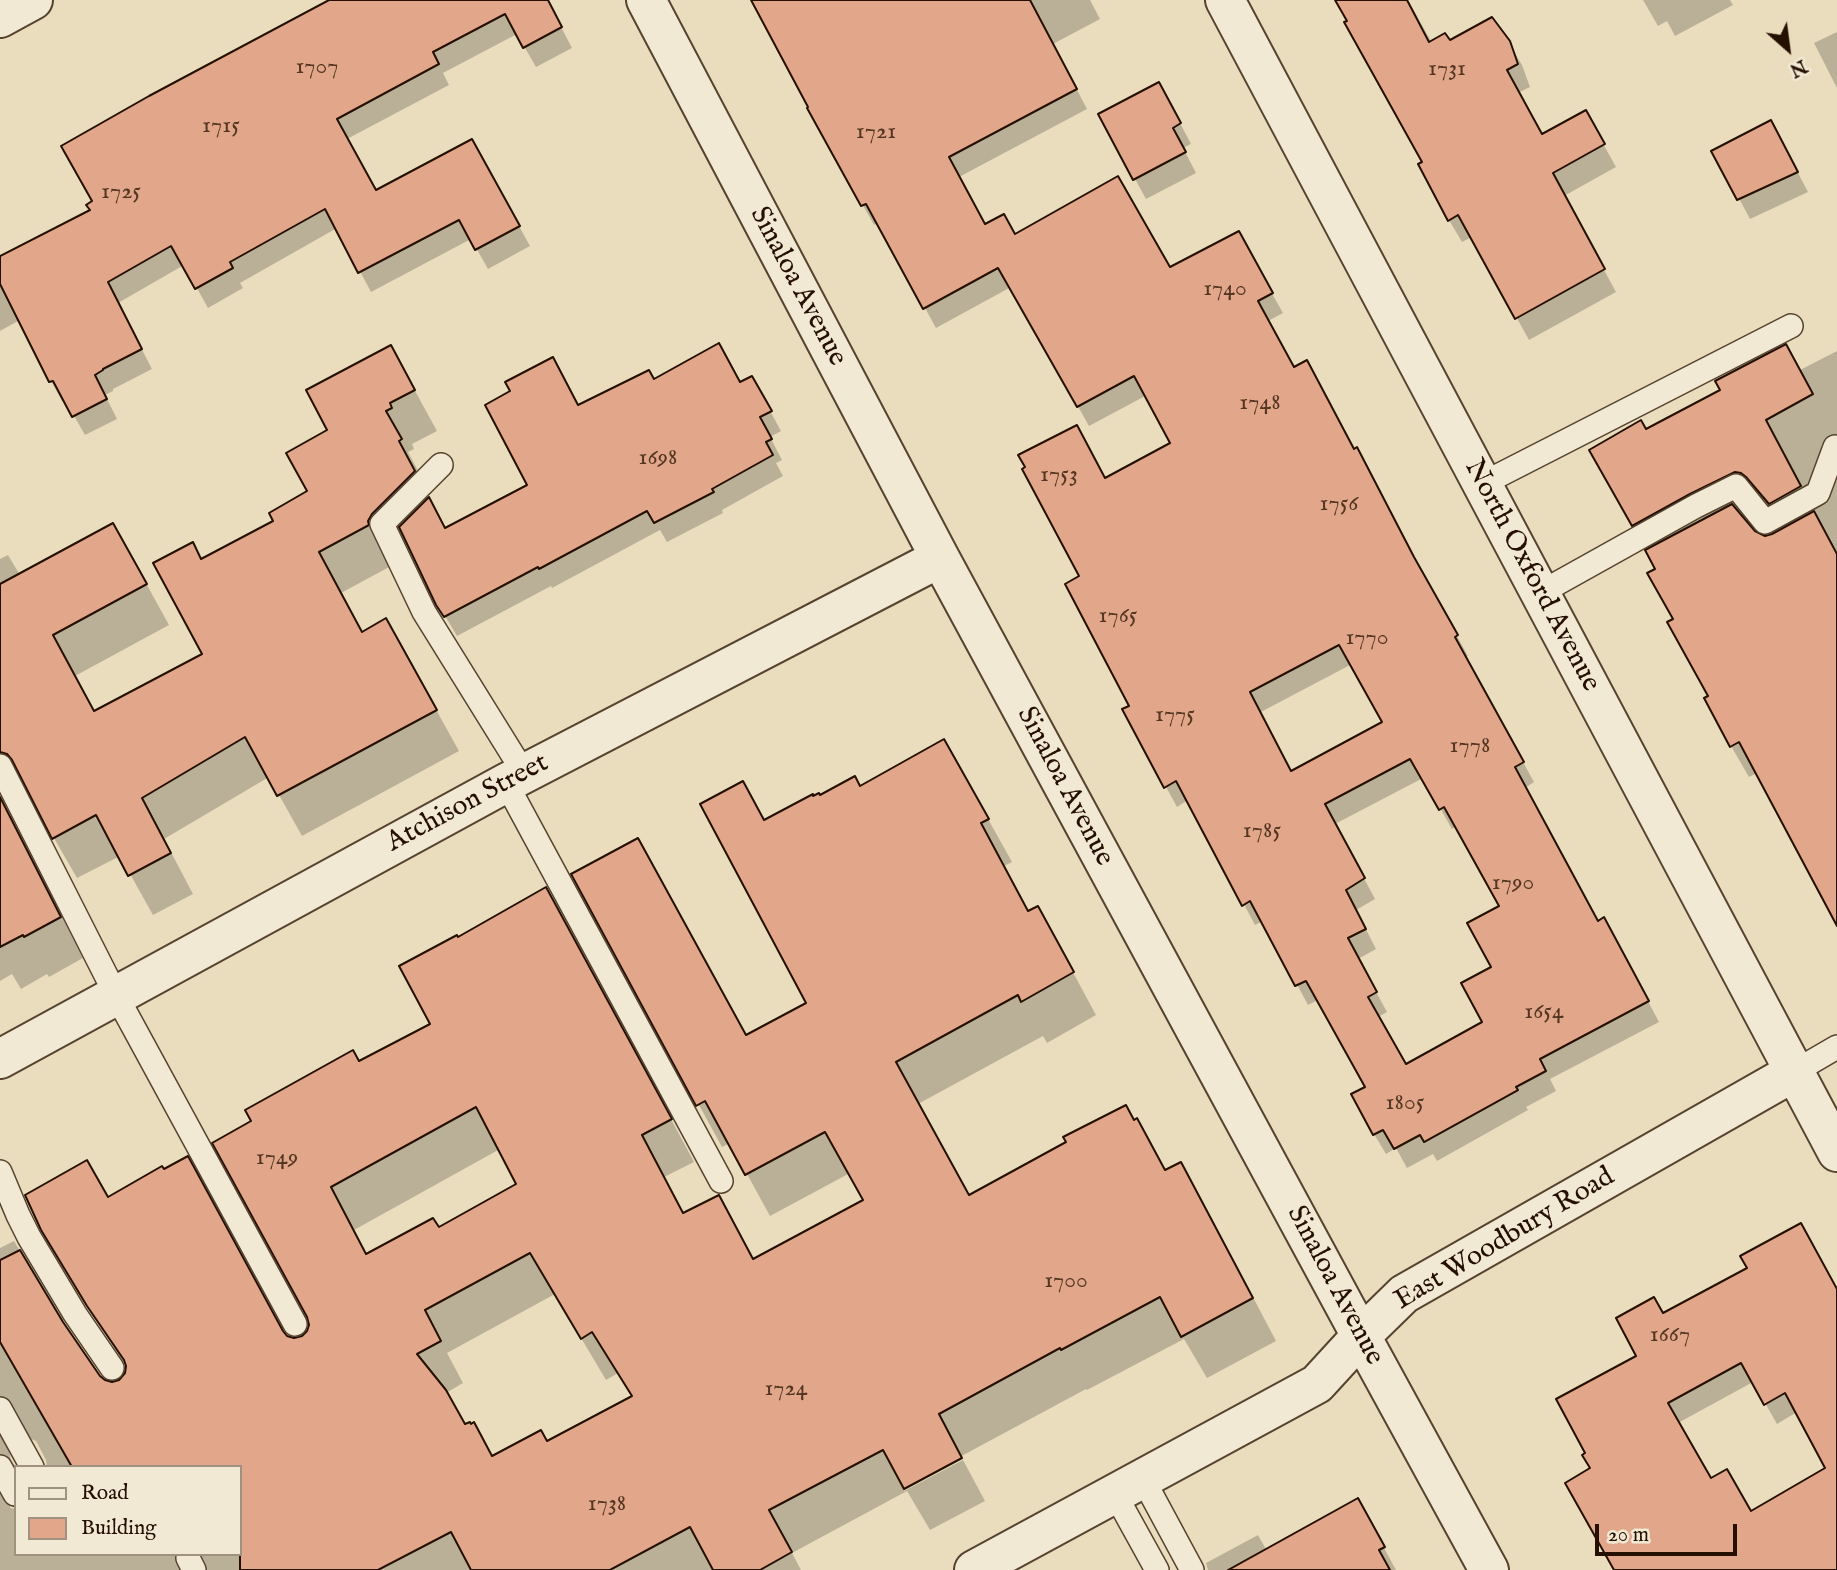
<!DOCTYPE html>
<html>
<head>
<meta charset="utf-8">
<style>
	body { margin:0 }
	#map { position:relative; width:1837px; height:1570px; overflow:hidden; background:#e9ddbd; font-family:"IM FELL English",serif }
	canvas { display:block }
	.legend { position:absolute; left:14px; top:1465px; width:228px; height:91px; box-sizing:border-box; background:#f1e9d4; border:2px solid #9f927f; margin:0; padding:9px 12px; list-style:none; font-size:21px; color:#251000 }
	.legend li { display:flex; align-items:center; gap:14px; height:35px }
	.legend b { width:35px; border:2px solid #9f927f }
	.north { position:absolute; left:1753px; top:14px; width:70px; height:70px; -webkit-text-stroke:5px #f1e9d4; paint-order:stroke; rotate:152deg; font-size:19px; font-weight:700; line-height:28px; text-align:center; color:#251000 }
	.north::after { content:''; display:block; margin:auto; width:24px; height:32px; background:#251000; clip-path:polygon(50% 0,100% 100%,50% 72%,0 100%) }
	.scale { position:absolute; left:1595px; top:1524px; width:142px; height:32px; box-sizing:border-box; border:4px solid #251000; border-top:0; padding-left:9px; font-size:21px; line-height:24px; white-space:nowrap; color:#251000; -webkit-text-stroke:5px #f1e9d4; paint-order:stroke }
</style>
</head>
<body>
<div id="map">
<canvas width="1837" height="1570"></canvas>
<ul class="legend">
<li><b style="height:9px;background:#f1e9d4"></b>Road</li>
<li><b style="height:19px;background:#e2a78a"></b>Building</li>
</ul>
<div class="north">N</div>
<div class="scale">20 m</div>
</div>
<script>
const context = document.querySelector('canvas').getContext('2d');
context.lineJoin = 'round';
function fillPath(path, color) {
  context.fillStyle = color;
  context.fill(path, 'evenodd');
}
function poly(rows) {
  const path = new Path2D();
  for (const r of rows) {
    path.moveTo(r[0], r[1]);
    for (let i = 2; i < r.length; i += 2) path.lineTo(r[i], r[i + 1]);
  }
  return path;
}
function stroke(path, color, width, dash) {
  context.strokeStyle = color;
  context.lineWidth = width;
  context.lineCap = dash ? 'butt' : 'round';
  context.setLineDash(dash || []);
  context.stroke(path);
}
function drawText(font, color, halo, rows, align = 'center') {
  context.font = font + ' "IM FELL English",serif';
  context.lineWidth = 5;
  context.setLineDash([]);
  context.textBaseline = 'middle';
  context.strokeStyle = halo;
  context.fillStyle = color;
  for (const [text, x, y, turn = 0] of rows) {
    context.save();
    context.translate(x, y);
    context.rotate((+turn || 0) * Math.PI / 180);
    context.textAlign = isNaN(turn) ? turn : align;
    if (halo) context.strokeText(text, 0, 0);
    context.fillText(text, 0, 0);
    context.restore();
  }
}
const shadow = poly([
	[332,0,547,0,572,48,536,67,517,34,443,73,449,85,347,139,376,192,483,161,530,246,488,269,471,239,371,292,337,228,240,283,243,288,208,308,184,265,118,303,152,369,113,389,113,391,105,395,117,419,85,435,65,400,62,401,51,381,20,320,0,331,0,258,92,211],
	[759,0,1090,0,1100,19,1053,44,1087,109,959,177,985,226,1015,236,1169,269,1238,233,1283,313,1268,321,1294,369,1354,451,1468,656,1465,657,1534,782,1525,788,1598,923,1615,939,1659,1022,1550,1079,1556,1091,1526,1107,1528,1110,1437,1161,1433,1154,1407,1168,1396,1148,1386,1154,1374,1134,1368,1087,1318,1000,1308,1005,1263,921,1255,925,1188,800,1177,807,1166,787,1132,706,1081,577,1105,480,1173,444,1147,395,1089,426,1011,287,936,328,878,223,874,225,809,108],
	[1352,664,1384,722,1327,754,1290,771,1259,713],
	[1423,778,1452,829,1457,826,1501,907,1494,968,1484,1023,1405,1066,1378,1017,1387,1012,1358,959,1376,949,1356,910,1375,899,1335,824],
	[1337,0,1408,0,1432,43,1508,42,1522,65,1530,87,1518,93,1542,136,1586,113,1616,167,1564,196,1616,292,1529,340,1472,237,1462,242,1449,220,1425,162],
	[1643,0,1730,0,1733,5,1675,36,1667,21,1658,26],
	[1837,32,1837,88,1814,43],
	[1170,104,1191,144,1183,148,1196,173,1146,199,1100,115],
	[1782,142,1808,192,1750,219,1714,152],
	[391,347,437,431,412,444,414,449,408,452,423,480,420,482,445,530,530,485,578,407,654,381,740,384,752,378,781,431,770,437,782,460,776,463,783,476,722,510,723,513,667,542,660,530,552,588,551,586,457,636,438,604,408,542,395,555,391,566,341,593,363,634,409,661,459,751,302,836,269,777,164,839,193,894,153,915,120,856,77,878,54,838,0,730,0,559,8,555,20,575,136,565,169,625,75,676,95,713,204,655,201,561,275,521,309,492,330,431],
	[1837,351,1837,910,1757,773,1749,777,1731,746,1706,698,1710,696,1676,619,1657,569,1648,551,1591,450,1646,431,1800,370],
	[1754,503,1766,508,1784,530,1765,538,1753,533,1736,511],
	[968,783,1012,862,1004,866,1029,913,1061,950,1096,1015,1047,1043,1043,1036,918,1104,969,1197,1166,1172,1181,1164,1205,1206,1276,1341,1207,1378,1184,1339,1087,1390,1086,1389,904,1487,904,1491,963,1460,985,1501,930,1530,907,1491,792,1553,801,1570,0,1570,0,1248,14,1241,62,1322,99,1377,106,1382,120,1381,127,1369,68,1273,108,1199,285,1336,294,1340,303,1337,311,1325,309,1317,215,1144,432,1024,457,939,570,931,694,1162,664,1177,684,1214,718,1197,754,1260,866,1201,850,1173,770,1216,730,1143,722,1147,573,875,747,1037,808,1004,764,822,820,797,860,788],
	[500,1149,519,1185,439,1230,367,1255,354,1230],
	[555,1294,606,1380,618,1373,633,1397,547,1443,492,1458,465,1426,446,1393,463,1383,447,1353],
	[26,1437,36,1441,46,1460,47,1467,240,1467,240,1554,16,1554,16,1509,10,1508,11,1503,16,1498,16,1468,11,1460,9,1451,11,1445],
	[0,796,83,958,49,977,47,974,21,989,12,974,0,981],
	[1837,1291,1837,1570,1615,1570,1593,1469,1639,1356,1663,1315],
	[1753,1382,1777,1424,1797,1412,1828,1469,1750,1513,1710,1480,1678,1423],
	[1258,1535,1267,1551,1378,1537,1396,1570,1208,1570,1206,1563]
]);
const building = poly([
	[329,0,548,0,562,27,523,48,505,14,433,52,439,64,337,119,376,190,472,139,520,226,475,250,459,220,358,273,325,209,230,262,233,268,195,289,171,246,108,282,142,349,103,369,103,370,95,375,107,399,72,417,53,381,49,382,0,284,0,256,90,210,86,205,92,201,61,146,149,96,329,0],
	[751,0,1030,0,1077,89,949,157,985,224,1004,214,1015,234,1118,176,1170,267,1239,231,1273,293,1258,301,1294,367,1307,360,1354,449,1357,447,1414,557,1458,635,1455,637,1524,762,1515,767,1598,921,1604,917,1649,1001,1540,1059,1546,1071,1516,1087,1518,1090,1424,1142,1420,1135,1394,1149,1383,1130,1373,1135,1351,1094,1365,1087,1306,981,1295,986,1250,901,1242,906,1176,781,1164,788,1122,709,1129,706,1065,584,1079,576,1022,469,1025,467,1018,455,1077,425,1105,478,1170,443,1134,376,1077,407,998,268,923,309,866,204,861,206,807,108,808,107,751,0],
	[1339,645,1382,722,1291,771,1250,692,1339,645],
	[1410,759,1439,810,1444,807,1499,906,1467,923,1491,967,1461,983,1482,1022,1406,1064,1368,997,1377,992,1348,938,1366,929,1346,890,1365,878,1325,804,1410,759],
	[1335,0,1407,0,1429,42,1445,33,1450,40,1492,17,1510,41,1518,64,1507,70,1542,134,1586,110,1605,144,1553,173,1605,269,1515,319,1458,215,1448,221,1418,164,1422,162,1344,22,1347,21,1335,0],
	[1159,82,1181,123,1173,128,1186,152,1133,180,1098,114,1159,82],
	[1771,120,1798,172,1737,200,1711,151,1771,120],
	[719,343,740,382,752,376,772,411,760,417,772,439,766,442,773,455,712,489,714,492,654,523,647,511,539,569,538,567,444,617,436,605,399,527,429,497,445,528,527,485,485,405,510,391,505,382,553,357,578,405,649,370,654,379,719,343],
	[1786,344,1813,394,1766,420,1801,486,1769,504,1746,477,1741,473,1735,472,1690,494,1632,526,1589,450,1641,420,1646,429,1720,390,1715,381,1786,344],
	[391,345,415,390,390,403,392,408,386,411,402,439,399,441,415,471,372,514,368,521,369,525,319,552,362,632,386,618,437,710,277,796,245,737,142,798,171,853,128,876,96,815,52,839,12,760,7,754,0,752,0,584,113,523,147,584,53,635,94,711,202,654,153,563,193,542,201,559,273,521,269,513,307,491,286,453,327,430,306,390,391,345],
	[1732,504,1755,531,1765,536,1772,534,1814,511,1837,554,1837,926,1739,742,1730,747,1704,698,1708,696,1667,622,1673,619,1647,573,1655,569,1645,550,1732,504],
	[944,739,989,819,981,823,1028,911,1038,906,1074,972,1021,1002,1018,995,896,1062,969,1195,1066,1142,1063,1137,1126,1105,1134,1120,1137,1118,1165,1170,1181,1162,1253,1298,1181,1337,1160,1297,1061,1350,1060,1348,939,1414,962,1458,904,1489,883,1450,769,1510,792,1552,760,1570,713,1570,690,1527,610,1570,471,1570,451,1532,378,1570,240,1570,240,1467,72,1467,0,1342,0,1260,20,1250,63,1322,100,1376,105,1380,112,1382,119,1380,125,1373,126,1366,124,1360,87,1306,41,1230,25,1195,87,1160,108,1197,162,1166,164,1169,188,1156,283,1331,287,1336,294,1338,302,1336,307,1331,309,1325,307,1317,212,1143,251,1121,245,1110,353,1050,359,1061,430,1024,399,966,457,935,458,937,546,887,672,1119,642,1135,683,1213,719,1195,753,1259,863,1200,825,1132,745,1175,705,1101,696,1106,571,874,638,838,746,1035,806,1003,700,804,743,781,764,820,813,794,813,796,819,793,820,795,855,776,860,786,944,739],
	[476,1107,516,1184,439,1227,433,1218,366,1254,331,1187,476,1107],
	[530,1253,581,1339,592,1332,632,1396,547,1441,541,1430,492,1456,474,1422,471,1424,470,1422,465,1424,446,1390,417,1354,441,1341,425,1310,530,1253],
	[0,797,61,917,24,937,23,935,0,947,0,797],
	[1801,1223,1837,1289,1837,1570,1614,1570,1565,1483,1590,1468,1582,1455,1585,1453,1556,1399,1636,1356,1616,1318,1654,1297,1663,1313,1747,1268,1740,1256,1801,1223],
	[1741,1363,1764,1405,1785,1393,1825,1468,1751,1511,1727,1469,1711,1478,1668,1403,1741,1363],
	[1358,1498,1385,1547,1379,1550,1390,1570,1228,1570,1358,1498]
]);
const service = poly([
	[441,465,382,524,424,612,524,773],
	[1482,484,1791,326],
	[1540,593,1696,506,1736,486,1765,522,1818,493,1835,447],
	[0,766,116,995,295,1324],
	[506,783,721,1181],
	[1794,1072,1837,1047],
	[0,1172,18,1215,29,1237,75,1314,112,1368],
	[0,1409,32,1467],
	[0,1467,15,1494],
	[1143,1479,1192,1570],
	[1115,1494,1157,1570],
	[188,1558,194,1570]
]);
const minor = poly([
	[646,0,940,558,1361,1336,1489,1570],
	[1225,0,1837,1152],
	[0,18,33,0],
	[0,1059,506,783,940,558],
	[974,1570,1317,1384,1361,1336,1404,1294,1794,1072]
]);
const numberNames = [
	["1707",317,68],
	["1731",1447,70],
	["1715",221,127],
	["1721",876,133],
	["1725",121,193],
	["1740",1225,290],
	["1748",1260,404],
	["1698",658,459],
	["1753",1059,476],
	["1756",1339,505],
	["1765",1118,617],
	["1770",1367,639],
	["1775",1175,716],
	["1778",1470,747],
	["1785",1262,832],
	["1790",1513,884],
	["1654",1544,1013],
	["1805",1405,1104],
	["1749",277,1159],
	["1700",1066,1282],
	["1667",1670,1336],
	["1724",786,1390],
	["1738",607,1505]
];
const streetNames = [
	["Sinaloa Avenue",797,287,62],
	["North Oxford Avenue",1531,576,62],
	["Sinaloa Avenue",1064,787,62],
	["Atchison Street",468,804,-28],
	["East Woodbury Road",1505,1240,-31],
	["Sinaloa Avenue",1334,1286,62]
];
fillPath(shadow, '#0003');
fillPath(building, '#e2a78a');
stroke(building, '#251000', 2);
stroke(service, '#56432f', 26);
stroke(minor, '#56432f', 42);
stroke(service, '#f1e9d4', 23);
stroke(minor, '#f1e9d4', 38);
drawText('24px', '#543622', null, numberNames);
drawText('28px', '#251000', '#f1e9d4', streetNames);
</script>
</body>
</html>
